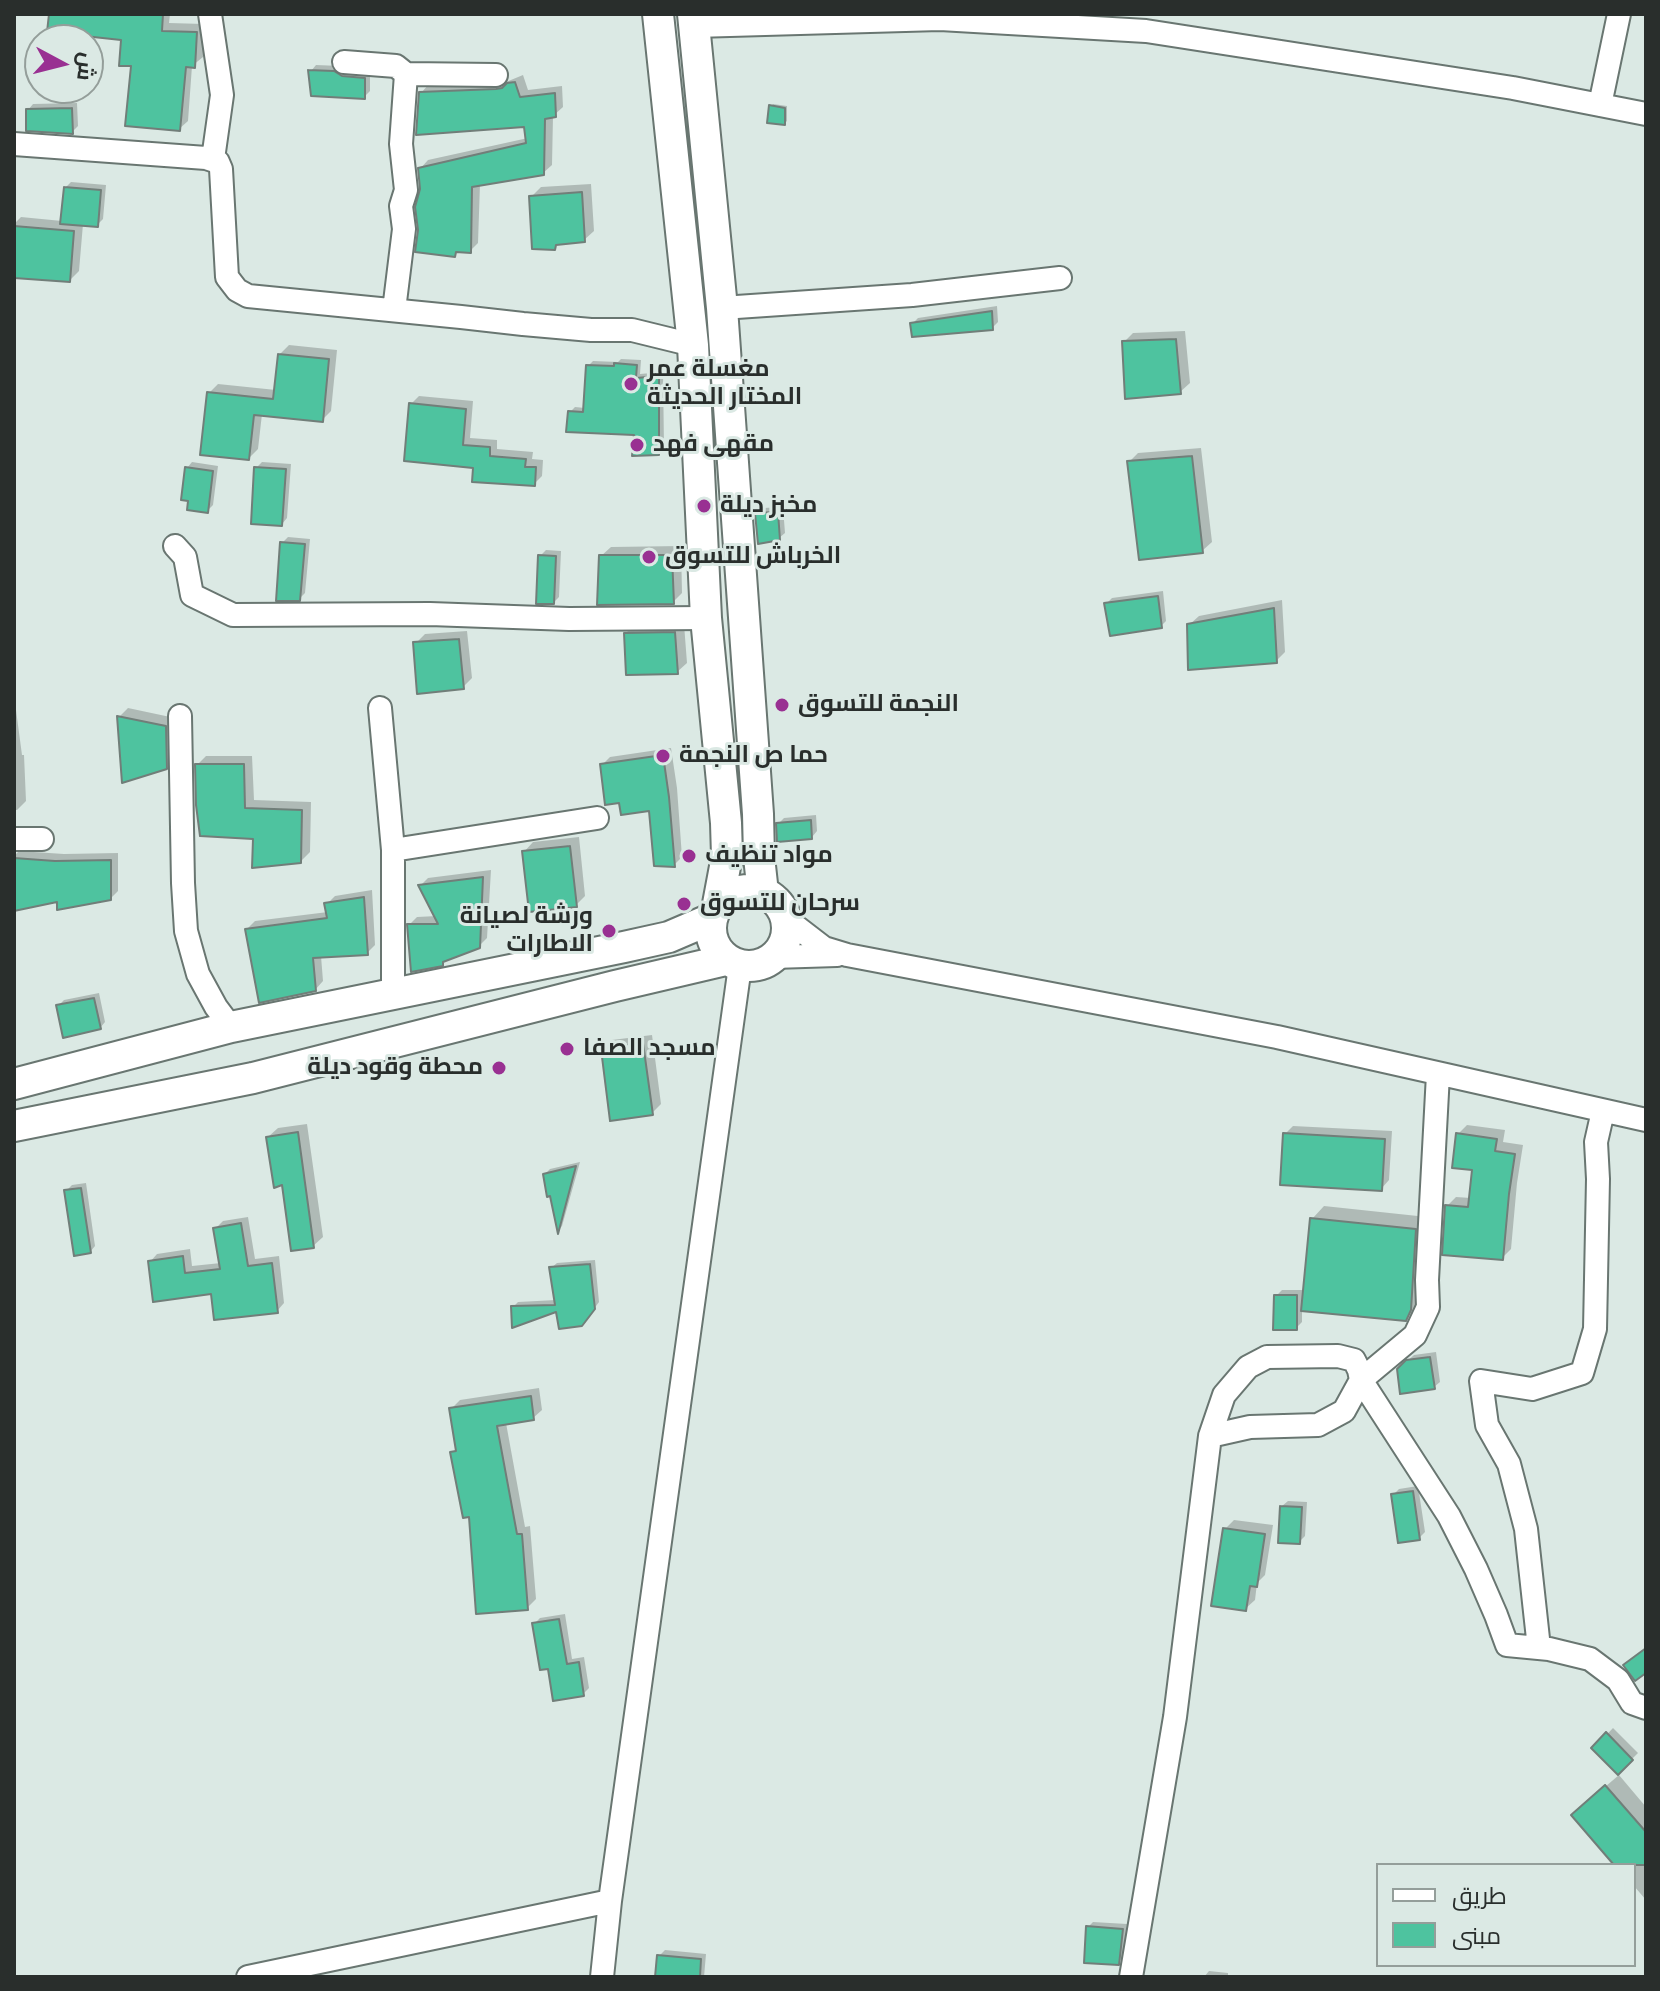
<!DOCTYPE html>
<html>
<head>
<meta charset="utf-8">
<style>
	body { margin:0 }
	#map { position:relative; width:1660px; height:1991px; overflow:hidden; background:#dbe9e4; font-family:"Roboto Condensed",Cairo,sans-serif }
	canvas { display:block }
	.frame { position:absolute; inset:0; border:16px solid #292e2c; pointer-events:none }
	.legend { position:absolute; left:1376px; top:1863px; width:260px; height:104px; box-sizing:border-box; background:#dbe9e4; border:2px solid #949e9a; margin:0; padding:10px 14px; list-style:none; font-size:24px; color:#292e2c }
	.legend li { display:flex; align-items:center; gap:16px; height:40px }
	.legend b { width:40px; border:2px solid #949e9a }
	.north { position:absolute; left:24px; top:24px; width:80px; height:80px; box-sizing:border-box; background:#dbe9e4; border:2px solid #949e9a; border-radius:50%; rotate:97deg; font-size:22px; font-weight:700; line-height:32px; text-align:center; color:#292e2c }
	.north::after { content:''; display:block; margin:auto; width:28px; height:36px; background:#993092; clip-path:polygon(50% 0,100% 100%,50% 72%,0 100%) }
</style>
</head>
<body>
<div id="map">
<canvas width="1660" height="1991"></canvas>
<div class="frame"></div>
<ul class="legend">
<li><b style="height:10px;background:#fff"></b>طريق</li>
<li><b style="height:22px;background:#4ec39f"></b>مبنى</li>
</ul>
<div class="north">ش</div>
</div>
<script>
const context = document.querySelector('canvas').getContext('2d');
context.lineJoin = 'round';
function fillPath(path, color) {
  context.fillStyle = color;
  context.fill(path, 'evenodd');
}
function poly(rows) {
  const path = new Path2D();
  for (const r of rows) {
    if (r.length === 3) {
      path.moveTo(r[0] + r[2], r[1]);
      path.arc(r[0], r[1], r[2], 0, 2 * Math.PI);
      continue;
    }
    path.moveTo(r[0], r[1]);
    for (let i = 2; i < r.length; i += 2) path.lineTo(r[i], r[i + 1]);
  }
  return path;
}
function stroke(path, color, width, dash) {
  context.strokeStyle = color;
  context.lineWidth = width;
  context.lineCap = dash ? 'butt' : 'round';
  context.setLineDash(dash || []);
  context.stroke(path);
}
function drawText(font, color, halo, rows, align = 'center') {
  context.font = font + ' "Roboto Condensed",Cairo,sans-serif';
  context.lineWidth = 6;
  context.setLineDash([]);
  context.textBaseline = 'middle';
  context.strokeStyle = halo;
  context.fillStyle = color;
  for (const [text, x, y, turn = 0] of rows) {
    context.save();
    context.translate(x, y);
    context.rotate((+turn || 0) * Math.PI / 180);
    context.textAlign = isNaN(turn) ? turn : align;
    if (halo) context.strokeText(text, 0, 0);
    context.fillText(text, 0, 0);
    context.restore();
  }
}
const shadow = poly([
	[34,14,170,14,169,23,204,24,203,57,192,66,188,121,179,129,133,65,123,38,51,15],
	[316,65,340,66,370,72,370,91,364,97,311,71],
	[523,75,528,90,562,86,563,107,553,116,552,165,543,173,480,184,478,243,470,251,459,250,454,255,422,189,420,169,428,160,528,138,526,125,421,93,429,84,506,82],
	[77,103,78,126,72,132,28,110,33,104],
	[773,104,787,106,787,121,785,123,771,106],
	[71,182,106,185,103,219,97,225,83,224,79,271,70,280,14,276,14,224,21,217,62,221,65,188],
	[591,184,594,231,584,240,560,242,554,248,531,197,541,187],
	[997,306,998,322,992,328,912,324,918,318],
	[1185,331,1190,383,1180,392,1124,342,1133,333],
	[289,345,337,350,331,411,322,420,262,414,258,449,249,458,209,393,218,384,276,390,279,355],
	[621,359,641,360,640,374,663,372,664,448,658,453,636,433,570,412,575,407,585,408,588,366,593,361,618,362],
	[419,396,473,401,470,438,497,440,497,449,533,452,532,459,543,460,542,476,534,484,475,466,411,404],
	[1201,448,1212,542,1202,551,1129,462,1138,453],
	[192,462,218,466,213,505,207,511,190,499,187,468],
	[262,462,291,464,287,518,282,524,256,468],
	[783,507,785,533,779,538,757,514,763,508],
	[288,537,310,539,305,593,299,599,282,543],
	[681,546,682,593,673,602,601,556,611,547],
	[546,550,561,551,559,597,554,602,540,556],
	[1163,591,1166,621,1161,626,1106,604,1112,598],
	[1282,600,1285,652,1276,661,1189,625,1199,616],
	[635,624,684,624,687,663,677,672,626,633],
	[467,631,472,678,463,687,416,643,425,634],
	[14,695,22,755,24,755,26,801,17,810,14,810],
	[128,708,175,718,175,758,166,767,119,717],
	[671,748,677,788,682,857,674,865,651,809,621,801,602,765,610,757],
	[206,756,252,756,254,800,311,802,310,852,301,861,255,837,197,765],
	[816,815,817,831,812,837,778,824,784,818],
	[579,837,585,896,576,905,524,852,533,842],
	[19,851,64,854,118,853,118,891,111,898,59,899,14,892,14,856],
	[491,870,487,938,479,946,447,959,442,964,409,925,417,917,437,916,420,886,428,878],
	[372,890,375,945,367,953,321,956,323,981,315,990,247,929,255,921,328,912,327,904,335,896],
	[99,993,105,1022,100,1028,58,1006,64,1000],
	[652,1035,661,1104,652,1113,603,1049,612,1040],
	[307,1124,323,1237,313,1246,283,1182,268,1137,278,1128],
	[1467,1125,1505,1130,1503,1142,1523,1145,1517,1183,1511,1249,1502,1258,1447,1206,1456,1197,1471,1198,1474,1169,1458,1134],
	[1293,1126,1392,1131,1389,1180,1381,1189,1285,1134],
	[580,1162,562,1226,559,1230,545,1174,550,1169],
	[86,1183,95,1246,90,1252,66,1191,72,1185],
	[1324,1206,1427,1217,1418,1306,1405,1319,1302,1309,1302,1322,1296,1328,1276,1296,1282,1290,1305,1290,1312,1219],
	[248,1217,255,1259,279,1256,284,1303,277,1311,213,1292,150,1262,157,1254,190,1249,192,1266,221,1263,215,1229,223,1221],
	[595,1260,599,1302,587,1318,558,1309,513,1307,518,1302,556,1300,551,1268,557,1263],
	[1436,1352,1440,1382,1434,1387,1405,1363,1414,1355],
	[539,1388,542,1410,533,1418,506,1423,525,1527,530,1526,536,1599,527,1608,452,1453,457,1448,451,1409,460,1400],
	[1418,1486,1425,1532,1419,1538,1393,1495,1399,1489],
	[1288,1501,1307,1502,1305,1536,1299,1542,1282,1506],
	[1234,1520,1273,1525,1265,1575,1257,1583,1255,1600,1245,1609,1225,1529],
	[565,1614,572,1659,584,1657,589,1688,583,1694,550,1667,534,1624,540,1618],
	[1613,1728,1638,1753,1618,1773,1594,1748],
	[1619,1775,1646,1807,1646,1900,1634,1886,1634,1865,1616,1865,1585,1804],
	[1093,1922,1127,1924,1124,1957,1118,1962,1088,1927],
	[665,1950,706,1954,704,1977,657,1977,659,1956],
	[1209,1971,1228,1973,1228,1977,1204,1977]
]);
const building = poly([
	[49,14,163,14,162,31,197,32,195,68,186,67,180,131,125,126,131,66,119,66,121,40,47,32,49,14],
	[308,70,334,71,342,76,365,78,365,99,311,96,308,70],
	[515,82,520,97,555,93,556,117,545,119,544,175,472,187,471,253,456,252,455,257,415,252,418,230,415,207,420,189,418,168,526,143,524,127,416,135,419,92,496,89,502,88,507,83,515,82],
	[769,105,785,108,785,125,767,123,769,105],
	[72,108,73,134,26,131,26,109,72,108],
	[64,187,101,190,98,227,60,224,64,187],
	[582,192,585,242,556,245,555,250,532,249,529,196,582,192],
	[14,226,74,231,70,282,14,278,14,226],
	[992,311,993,330,912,337,910,323,992,311],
	[1176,339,1181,394,1125,399,1122,341,1176,339],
	[278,354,329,359,323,422,254,415,249,460,200,455,207,392,273,399,278,354],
	[614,363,637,365,636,378,659,376,659,455,632,456,634,435,566,432,568,411,583,412,586,365,614,366,614,363],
	[409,403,466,409,463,445,490,447,490,456,526,459,525,467,536,467,535,486,472,482,473,468,404,461,409,403],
	[1192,456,1203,553,1139,560,1127,461,1192,456],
	[185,467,213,471,208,513,187,510,188,501,181,500,185,467],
	[254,467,286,469,282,526,251,524,254,467],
	[778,512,780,540,758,544,755,513,778,512],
	[280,542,305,544,300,601,276,601,280,542],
	[538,555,556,556,554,604,536,604,538,555],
	[599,555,672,555,674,604,597,605,599,555],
	[1158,596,1162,628,1110,636,1104,603,1158,596],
	[1274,608,1277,663,1188,670,1187,624,1274,608],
	[675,632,678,674,626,675,624,633,675,632],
	[459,639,464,689,417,694,413,642,459,639],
	[117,716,166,726,167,769,122,783,117,716],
	[663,755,669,797,675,867,654,866,649,811,621,815,619,803,605,805,600,764,663,755],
	[195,764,244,764,245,808,302,810,301,863,252,868,253,839,200,836,196,805,195,764],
	[811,820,812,839,777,842,776,823,811,820],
	[570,846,577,907,529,912,522,851,570,846],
	[14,858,55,861,111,860,111,900,57,910,57,902,14,911,14,858],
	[483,877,480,948,443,962,443,966,411,972,407,924,438,924,418,885,483,877],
	[364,897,368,955,313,958,316,991,259,1003,245,929,327,918,324,903,364,897],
	[94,998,101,1029,63,1038,56,1005,94,998],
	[643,1043,653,1115,610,1121,601,1049,643,1043],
	[298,1132,314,1248,291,1251,282,1185,274,1188,266,1137,298,1132],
	[1283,1133,1385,1139,1382,1191,1280,1185,1283,1133],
	[1456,1133,1497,1139,1495,1151,1515,1154,1509,1194,1503,1260,1442,1255,1445,1205,1468,1207,1472,1170,1452,1168,1456,1133],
	[576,1166,558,1234,550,1196,547,1197,543,1174,576,1166],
	[81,1188,91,1253,74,1256,64,1190,81,1188],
	[1310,1218,1416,1229,1411,1310,1406,1321,1301,1311,1310,1218],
	[241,1223,248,1266,272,1263,278,1313,214,1320,211,1294,153,1302,148,1261,183,1256,185,1273,220,1269,213,1228,241,1223],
	[590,1264,595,1309,582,1326,559,1329,556,1312,512,1328,511,1306,555,1305,549,1267,590,1264],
	[1274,1295,1297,1295,1297,1330,1273,1330,1274,1295],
	[1430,1357,1435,1389,1400,1394,1397,1369,1406,1360,1430,1357],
	[531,1396,534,1420,497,1426,517,1534,522,1534,528,1610,476,1614,469,1517,463,1518,450,1452,456,1451,449,1408,531,1396],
	[1413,1491,1420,1540,1398,1543,1391,1494,1413,1491],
	[1280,1506,1302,1507,1300,1544,1278,1543,1280,1506],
	[1223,1528,1265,1534,1257,1587,1250,1586,1246,1611,1211,1606,1223,1528],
	[559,1619,567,1664,579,1662,584,1696,553,1701,548,1669,540,1670,532,1623,559,1619],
	[1646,1648,1646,1673,1635,1681,1623,1665,1646,1648],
	[1606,1732,1633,1760,1618,1775,1591,1748,1606,1732],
	[1605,1785,1646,1832,1646,1865,1614,1865,1571,1815,1605,1785],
	[1086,1926,1123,1929,1119,1965,1084,1963,1086,1926],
	[657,1955,701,1959,700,1977,655,1977,657,1955]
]);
const street = poly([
	[210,14,222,95,213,159],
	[695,26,940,19,1146,31,1513,88,1646,114],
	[344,62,396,66,406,74],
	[1600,105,1619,14],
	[14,144,206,158,218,162,221,169,227,277,237,290,248,296,461,317,523,324,591,330,632,330,693,345],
	[722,308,912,295,1060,278],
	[394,310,404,229,401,206,406,190,401,144,406,74,496,75],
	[175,546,185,557,192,595,233,615,430,614,569,619,706,618],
	[380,708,393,850,393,993],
	[180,716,183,883,186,931,198,974,216,1007,231,1027],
	[14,839,42,839],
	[393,850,597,818],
	[785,918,824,948,847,955,1277,1037,1646,1120],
	[773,957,837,955],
	[1210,1436,1250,1427,1318,1425,1344,1411,1361,1380,1449,1516,1476,1569,1496,1615,1507,1645,1549,1649,1590,1659,1618,1680,1632,1703,1646,1708],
	[1539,1648,1526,1529,1509,1464,1487,1425,1481,1381,1532,1389,1582,1373,1595,1329,1598,1179,1596,1142,1603,1111],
	[248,1977,610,1901],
	[602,1977,610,1901,740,966],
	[1131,1977,1175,1717,1210,1436,1224,1395,1248,1367,1267,1357,1338,1356,1354,1360,1359,1370,1361,1380,1415,1335,1428,1307,1427,1280,1438,1074]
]);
const secondary = poly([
	[658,14,693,345,706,618,726,823,727,856,718,904],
	[693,14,722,308,758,814,759,857,763,893],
	[749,928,38],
	[14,1084,231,1027,624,947,669,937,711,919],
	[14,1126,253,1078,615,986,726,960]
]);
const markers = [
	[631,384,8,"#993092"],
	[637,445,8,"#993092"],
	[704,506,8,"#993092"],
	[649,557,8,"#993092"],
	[782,705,8,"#993092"],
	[663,756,8,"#993092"],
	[689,856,8,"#993092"],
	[684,904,8,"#993092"],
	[609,931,8,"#993092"],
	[567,1049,8,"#993092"],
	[499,1068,8,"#993092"]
];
const poiNames = [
	["مغسلة عمر",647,370],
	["المختار الحديثة",647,398],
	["مقهى فهد",653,445],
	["مخبز ديلة",720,506],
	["الخرباش للتسوق",665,557],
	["النجمة للتسوق",798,705],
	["حما ص النجمة",679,756],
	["مواد تنظيف",705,856],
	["سرحان للتسوق",700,904],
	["ورشة لصيانة",593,917,"right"],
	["الاطارات",593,945,"right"],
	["مسجد الصفا",583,1049],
	["محطة وقود ديلة",483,1068,"right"]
];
fillPath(shadow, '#0003');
fillPath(building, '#4ec39f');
stroke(building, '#717e79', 2);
stroke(street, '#697671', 26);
stroke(secondary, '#697671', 34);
stroke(street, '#fff', 22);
stroke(secondary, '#fff', 30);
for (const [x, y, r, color] of markers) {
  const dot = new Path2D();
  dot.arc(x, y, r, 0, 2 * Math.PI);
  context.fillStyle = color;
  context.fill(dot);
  stroke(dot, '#dbe9e4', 3);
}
drawText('bold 24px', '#292e2c', '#dbe9e4', poiNames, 'left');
</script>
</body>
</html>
